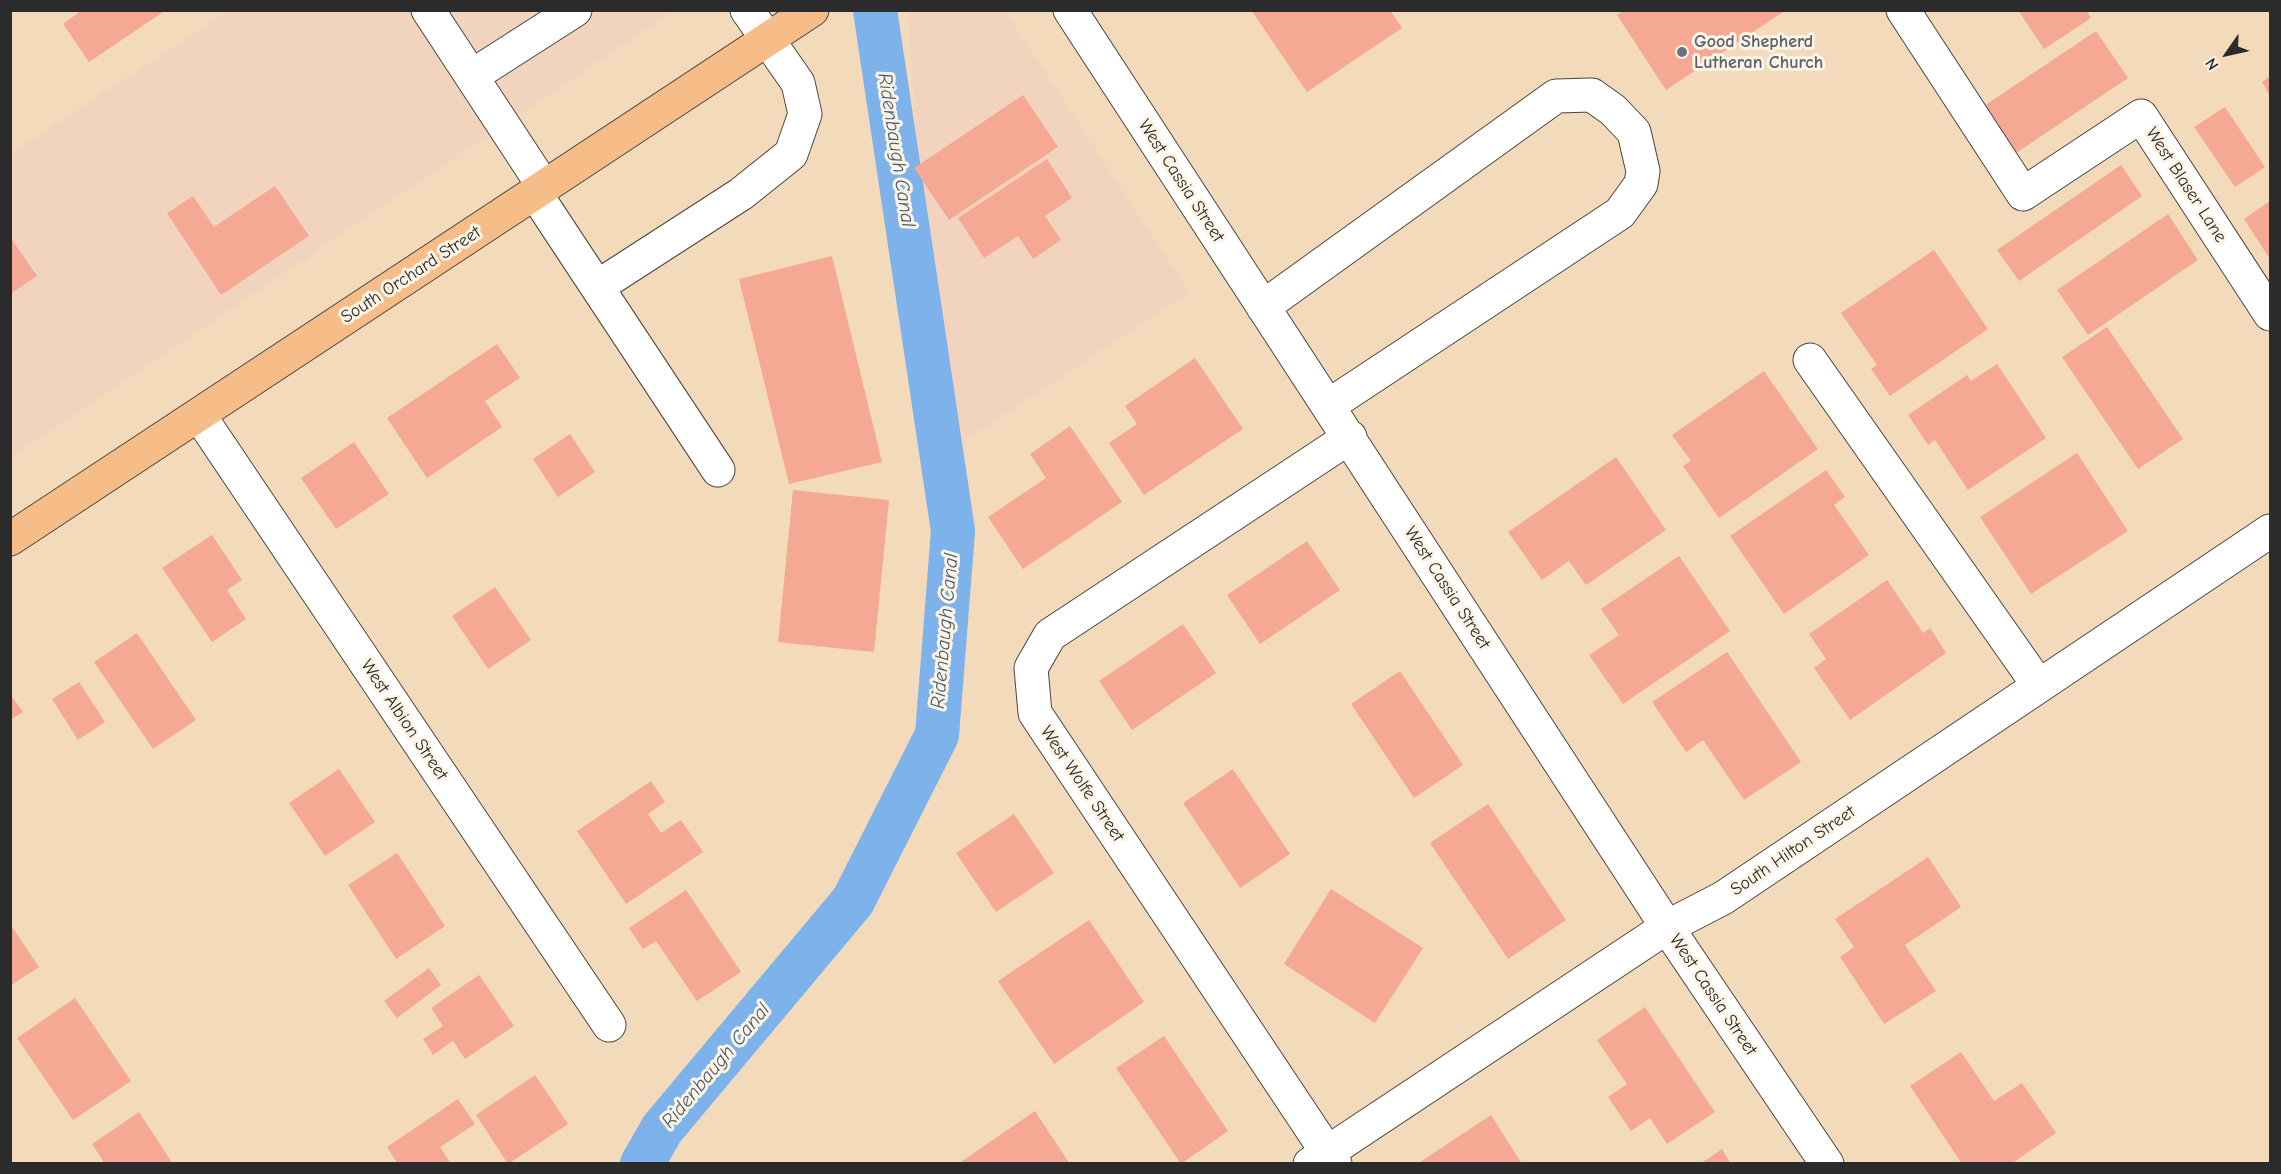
<!DOCTYPE html>
<html>
<head>
<meta charset="utf-8">
<style>
	body { margin:0 }
	#map { position:relative; width:2281px; height:1174px; overflow:hidden; background:#f2daba; font-family:"Comic Neue",sans-serif }
	canvas { display:block }
	.frame { position:absolute; inset:0; border:12px solid #2b2b2b; pointer-events:none }
	.north { position:absolute; left:2197px; top:24px; width:60px; height:60px; -webkit-text-stroke:4px #fcf5e5; paint-order:stroke; rotate:236deg; font-size:16px; font-weight:700; line-height:24px; text-align:center; color:#2b2b2b }
	.north::after { content:''; display:block; margin:auto; width:21px; height:27px; background:#2b2b2b; clip-path:polygon(50% 0,100% 100%,50% 72%,0 100%) }
</style>
</head>
<body>
<div id="map">
<canvas width="2281" height="1174"></canvas>
<div class="frame"></div>
<div class="north">N</div>
</div>
<script>
const context = document.querySelector('canvas').getContext('2d');
context.lineJoin = 'round';
function fillPath(path, color) {
  context.fillStyle = color;
  context.fill(path, 'evenodd');
}
function poly(rows) {
  const path = new Path2D();
  for (const r of rows) {
    path.moveTo(r[0], r[1]);
    for (let i = 2; i < r.length; i += 2) path.lineTo(r[i], r[i + 1]);
  }
  return path;
}
function stroke(path, color, width, dash) {
  context.strokeStyle = color;
  context.lineWidth = width;
  context.lineCap = dash ? 'butt' : 'round';
  context.setLineDash(dash || []);
  context.stroke(path);
}
function drawText(font, color, halo, rows, align = 'center') {
  context.font = font + ' "Comic Neue",sans-serif';
  context.lineWidth = 6;
  context.setLineDash([]);
  context.textBaseline = 'middle';
  context.strokeStyle = halo;
  context.fillStyle = color;
  for (const [text, x, y, turn = 0] of rows) {
    context.save();
    context.translate(x, y);
    context.rotate((+turn || 0) * Math.PI / 180);
    context.textAlign = isNaN(turn) ? turn : align;
    if (halo) context.strokeText(text, 0, 0);
    context.fillText(text, 0, 0);
    context.restore();
  }
}
const built = poly([
	[912,10,1005,11,1189,292,963,442,926,264,908,13],
	[227,11,673,11,11,457,11,154]
]);
const canal = poly([
	[642,1164,662,1129,853,901,937,735,953,531,875,10]
]);
const building = poly([
	[82,10,166,10,89,62,63,24],
	[1251,10,1390,10,1402,28,1307,92],
	[1624,10,1786,10,1666,90,1617,15],
	[2018,10,2086,10,2091,18,2044,49],
	[2096,31,2128,78,2013,155,1981,108],
	[2270,76,2270,96,2262,82],
	[1023,95,1058,147,949,220,914,168],
	[2225,107,2265,167,2235,187,2194,127],
	[1047,159,1072,198,1045,216,1061,240,1033,259,1018,236,984,258,958,218],
	[2121,165,2142,196,2019,281,1997,250],
	[275,186,309,236,221,295,167,213,193,196,214,227],
	[2270,201,2270,259,2244,219],
	[2168,214,2198,260,2088,335,2057,290],
	[10,237,37,276,10,294],
	[1934,250,1988,329,1890,396,1871,369,1877,365,1841,313],
	[832,256,882,462,789,484,739,279],
	[2107,327,2183,439,2138,469,2062,357],
	[497,344,520,378,485,401,502,427,427,478,387,418],
	[1195,358,1243,429,1144,495,1109,443,1137,424,1125,406],
	[1997,364,2046,438,1968,490,1935,440,1928,445,1908,415,1967,375,1971,381],
	[1764,371,1818,449,1719,518,1683,466,1691,461,1672,435],
	[1070,426,1122,502,1023,569,988,517,1046,478,1030,454],
	[570,434,595,472,558,497,533,459],
	[354,442,389,494,336,529,301,478],
	[2077,453,2128,531,2031,594,1980,517],
	[1616,457,1666,530,1586,585,1569,561,1542,580,1508,532],
	[1826,470,1845,497,1834,505,1869,555,1784,614,1730,536],
	[793,490,889,500,874,652,778,642],
	[212,535,242,580,227,590,246,619,212,642,162,568],
	[1307,541,1340,590,1260,644,1227,595],
	[1679,556,1730,631,1623,704,1589,655,1619,635,1601,609],
	[1887,580,1923,633,1930,628,1946,653,1850,720,1814,668,1826,659,1809,634],
	[495,587,531,640,488,669,452,616],
	[1183,624,1216,673,1132,730,1099,681],
	[137,633,196,720,153,749,94,662],
	[1727,652,1801,762,1744,800,1703,740,1686,752,1652,702],
	[1400,671,1463,765,1414,798,1351,704],
	[79,682,105,722,78,740,52,699],
	[10,694,23,712,10,720],
	[339,769,375,822,325,856,289,803],
	[1233,769,1290,854,1240,888,1183,803],
	[651,781,665,802,648,814,661,833,681,820,703,852,626,904,577,831],
	[1488,804,1566,920,1508,959,1430,843],
	[1014,814,1054,873,996,912,956,853],
	[397,853,445,926,396,959,348,885],
	[1928,857,1961,907,1905,945,1936,991,1884,1024,1840,957,1854,947,1835,919],
	[1331,889,1423,948,1375,1023,1284,964],
	[686,890,741,972,697,1001,656,941,643,949,629,928],
	[1089,920,1144,1002,1054,1064,998,981],
	[10,924,39,967,10,986],
	[429,968,441,985,397,1018,384,1001],
	[479,975,514,1026,465,1059,453,1041,433,1055,423,1039,443,1026,431,1008],
	[75,998,131,1081,73,1120,17,1038],
	[1645,1007,1715,1112,1667,1144,1650,1118,1631,1131,1608,1097,1627,1084,1597,1040],
	[1164,1036,1228,1131,1181,1164,1116,1068],
	[1961,1052,1994,1101,2022,1083,2056,1133,2011,1164,1962,1164,1910,1086],
	[535,1075,568,1124,508,1164,476,1115],
	[458,1099,475,1124,440,1147,451,1164,398,1164,387,1147],
	[1035,1111,1070,1164,958,1164],
	[139,1112,173,1164,105,1164,92,1144],
	[1491,1115,1522,1164,1417,1164],
	[1722,1149,1731,1164,1700,1164]
]);
const minor = poly([
	[428,10,544,187],
	[1070,10,1667,927,1827,1164],
	[1903,10,2023,194,2141,116,2270,314],
	[472,76,575,10],
	[535,193,597,287,741,194,791,154,805,114,798,83,747,10],
	[597,287,718,470],
	[1263,307,1556,96,1592,95,1613,110,1634,132,1643,171,1641,184,1620,213,1328,406],
	[1810,360,2039,686],
	[199,415,609,1025],
	[1310,1164,1667,927,1723,898,2270,531],
	[1335,1164,1035,713,1031,668,1050,635,1350,437]
]);
const major = poly([
	[10,539,812,10]
]);
const markers = [
	[1682,52,6,"#6b7280"]
];
const worshipNames = [
	["Good Shepherd",1694,42],
	["Lutheran Church",1694,63]
];
const streetNames = [
	["West Cassia Street",1181,181,57],
	["West Blaser Lane",2186,185,57],
	["South Orchard Street",411,275,-33],
	["West Cassia Street",1447,588,57],
	["West Albion Street",404,720,56],
	["West Wolfe Street",1082,784,56],
	["South Hilton Street",1793,851,-34],
	["West Cassia Street",1713,995,56]
];
const waterNames = [
	["Ridenbaugh Canal",896,150,81],
	["Ridenbaugh Canal",945,631,-85],
	["Ridenbaugh Canal",716,1066,-50]
];
fillPath(built, '#f2d4be');
stroke(canal, '#7db2eb', 44);
fillPath(building, '#f5a994');
stroke(minor, '#494540', 35);
stroke(major, '#494540', 35);
stroke(minor, '#fff', 33);
stroke(major, '#f7bd88', 33);
for (const [x, y, r, color] of markers) {
  const dot = new Path2D();
  dot.arc(x, y, r, 0, 2 * Math.PI);
  context.fillStyle = color;
  context.fill(dot);
  stroke(dot, '#fcf5e5', 2);
}
drawText('bold 18px', '#5b616d', '#fcf5e5', worshipNames, 'left');
drawText('18px', '#2b2b2b', '#fcf5e5', streetNames);
drawText('italic 20px', '#485a6e', '#fcf5e5', waterNames);
</script>
</body>
</html>
